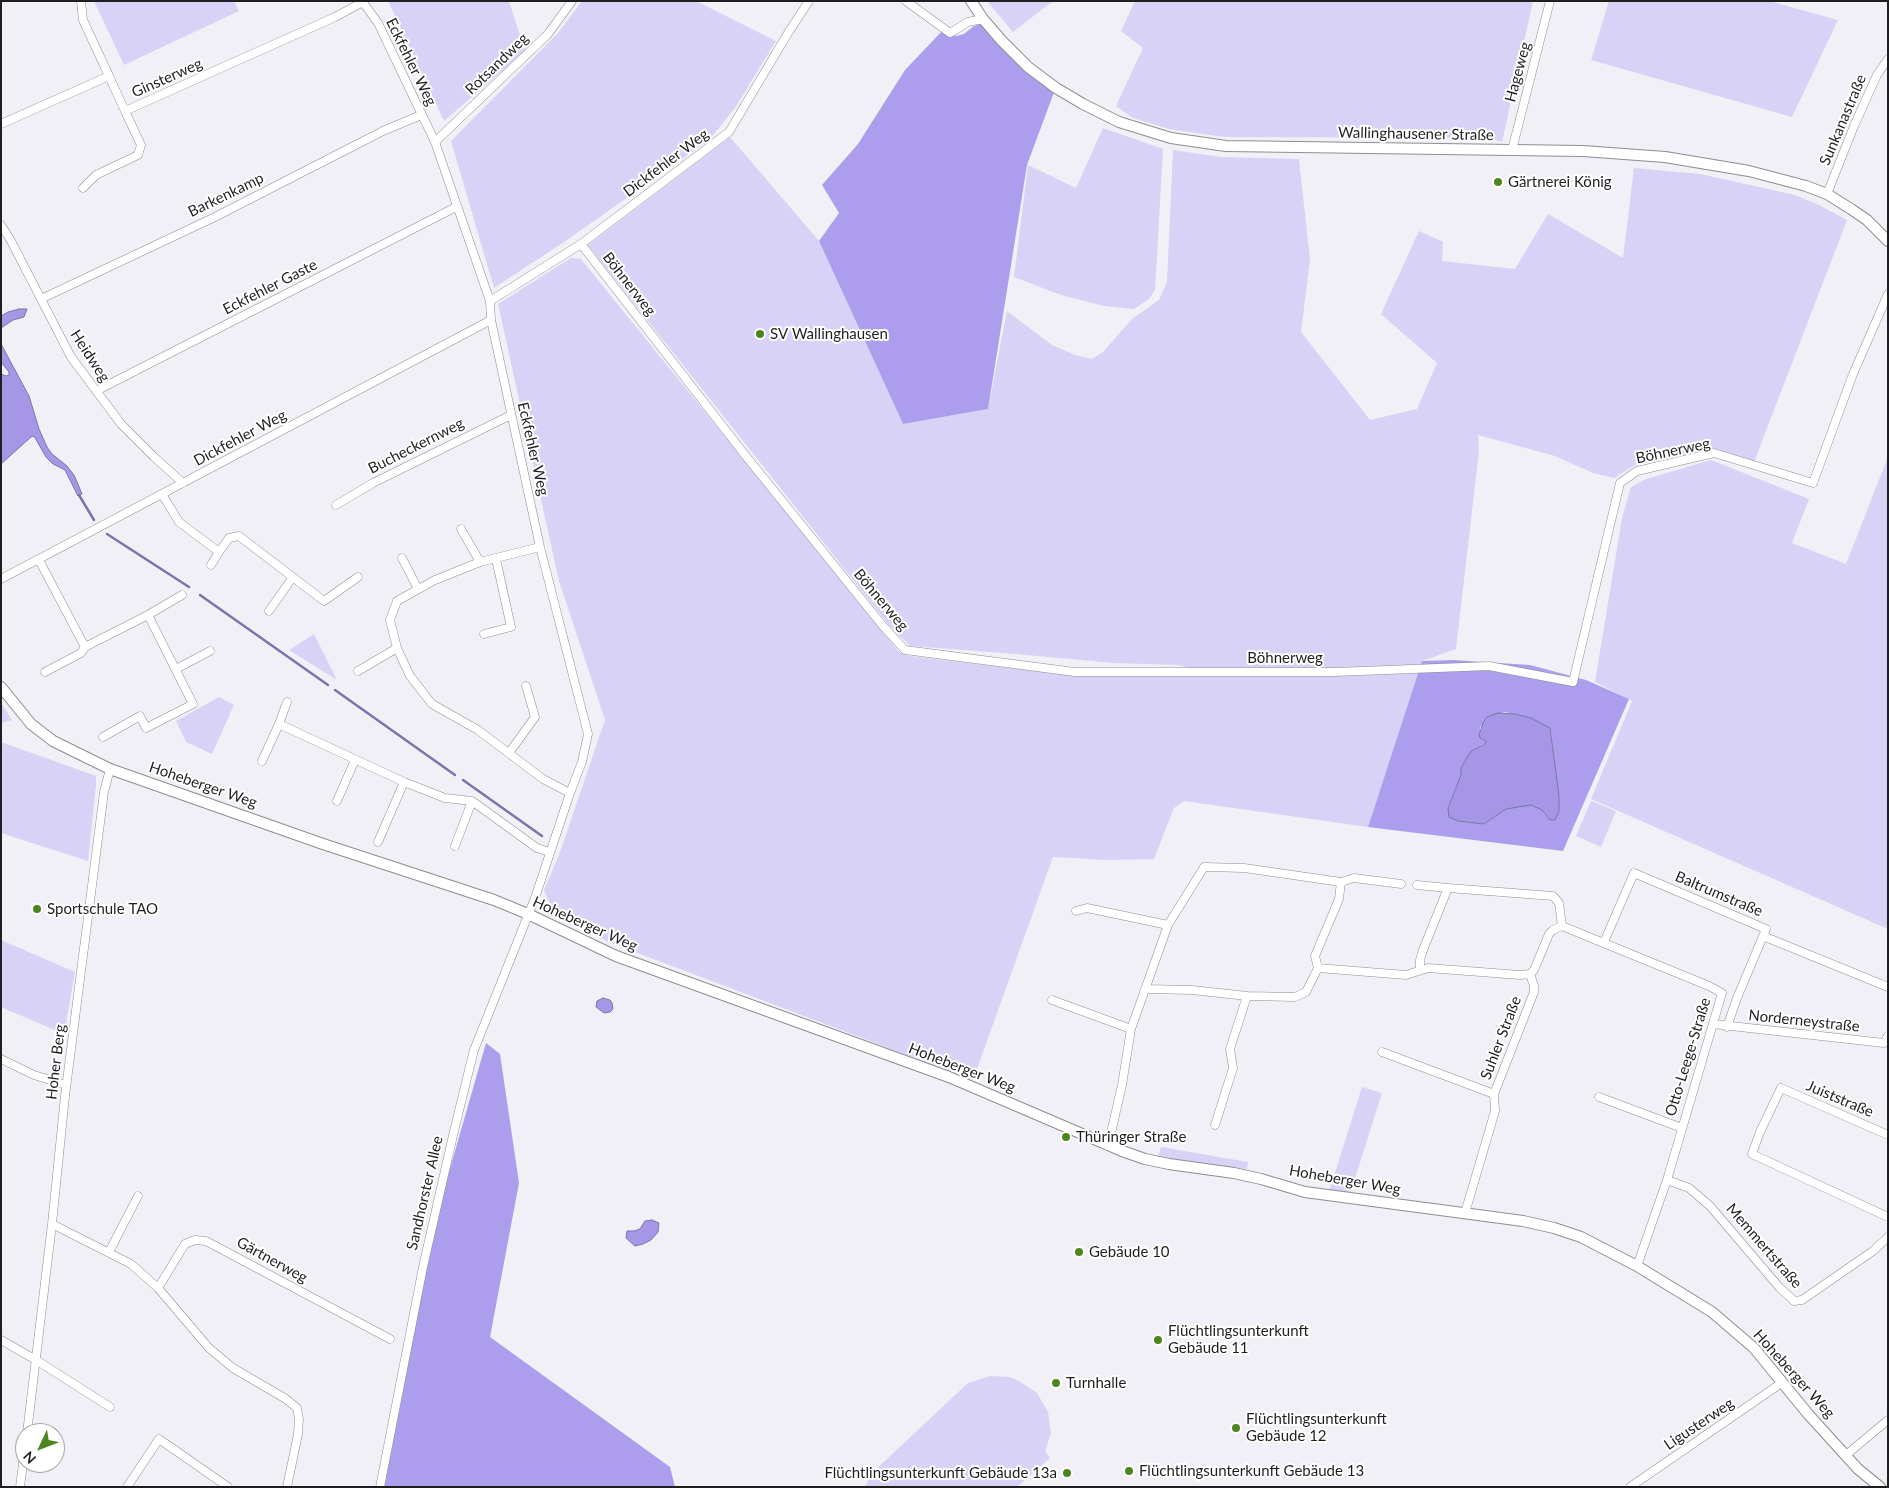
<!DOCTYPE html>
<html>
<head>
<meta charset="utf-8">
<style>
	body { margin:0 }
	#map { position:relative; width:1889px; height:1488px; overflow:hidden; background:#f1f0f6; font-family:Lato,sans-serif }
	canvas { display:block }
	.frame { position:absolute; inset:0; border:2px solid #1f1f21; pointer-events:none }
	.north { position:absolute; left:15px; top:1423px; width:50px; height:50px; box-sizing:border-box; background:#fff; border:1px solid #a5a5a6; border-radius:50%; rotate:227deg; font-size:14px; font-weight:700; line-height:20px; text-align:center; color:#1f1f21 }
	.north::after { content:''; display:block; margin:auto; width:18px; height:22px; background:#4e851f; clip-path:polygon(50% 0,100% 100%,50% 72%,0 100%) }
</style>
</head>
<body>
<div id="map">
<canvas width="1889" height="1488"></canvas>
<div class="frame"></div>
<div class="north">N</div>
</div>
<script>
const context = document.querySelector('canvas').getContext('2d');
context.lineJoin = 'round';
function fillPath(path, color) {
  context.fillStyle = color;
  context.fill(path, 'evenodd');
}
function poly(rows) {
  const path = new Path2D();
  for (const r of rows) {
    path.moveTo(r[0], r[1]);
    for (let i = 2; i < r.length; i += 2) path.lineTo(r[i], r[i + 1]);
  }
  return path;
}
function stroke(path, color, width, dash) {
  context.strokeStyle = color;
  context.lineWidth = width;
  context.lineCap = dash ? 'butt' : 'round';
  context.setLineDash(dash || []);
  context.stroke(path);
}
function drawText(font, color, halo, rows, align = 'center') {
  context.font = font + ' Lato,sans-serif';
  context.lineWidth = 4;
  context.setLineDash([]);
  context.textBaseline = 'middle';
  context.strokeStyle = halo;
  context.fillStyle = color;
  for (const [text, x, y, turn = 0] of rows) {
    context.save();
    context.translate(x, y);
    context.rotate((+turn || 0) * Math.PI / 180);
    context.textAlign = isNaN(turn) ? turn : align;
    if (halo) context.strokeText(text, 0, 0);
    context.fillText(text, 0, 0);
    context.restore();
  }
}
const green = poly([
	[94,1,234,1,239,11,124,65],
	[388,1,509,1,525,51,444,121],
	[582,1,696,1,776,41,735,108,709,140,567,240,494,288,451,141,558,33],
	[987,1,1053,1,1013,32],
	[1135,1,1533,1,1502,142,1491,138,1224,137,1169,129,1133,118,1116,106,1143,48,1121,31],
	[1609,1,1769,1,1838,20,1792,117,1591,60],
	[1103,128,1163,149,1155,290,1149,299,1134,309,1104,306,1061,295,1014,277,1028,165,1076,188],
	[730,137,819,241,903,424,988,409,1007,311,1052,345,1075,355,1092,359,1103,352,1132,319,1159,300,1167,282,1173,150,1221,157,1299,159,1310,260,1301,332,1370,420,1417,409,1437,363,1381,314,1419,231,1443,242,1442,261,1515,269,1548,214,1623,258,1634,168,1700,174,1795,195,1819,205,1847,220,1754,462,1714,450,1635,465,1614,478,1593,473,1555,456,1478,435,1479,451,1456,649,1422,661,1368,827,1184,801,1174,808,1154,859,1106,860,1053,857,973,1080,606,941,553,911,544,890,559,855,605,720,559,581,498,304,571,258,581,259,900,653,910,656,1077,676,1209,675,1179,665,1114,663,1016,654,910,646,888,624,588,245],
	[1888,457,1888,929,1591,799,1632,701,1595,682,1622,518,1631,487,1646,479,1711,460,1809,499,1792,543,1846,564],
	[314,634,337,680,289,650],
	[219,697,234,705,212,754,186,742,176,721],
	[1,703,12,720,1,723],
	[1,742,96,776,96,785,88,861,1,833],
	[1591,801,1616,811,1601,847,1576,836],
	[1,940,75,972,67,1017,66,1035,1,1007],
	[1362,1087,1382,1093,1350,1194,1328,1195],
	[1161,1147,1248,1162,1247,1169,1158,1157],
	[990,1376,1009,1377,1019,1381,1037,1393,1048,1412,1051,1433,1045,1451,1050,1458,1017,1487,865,1487,872,1473,968,1383]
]);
const forest = poly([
	[988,22,1056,87,1027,165,988,409,903,424,819,241,839,213,822,185,858,144,905,70,944,29,956,36,964,34,974,26],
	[1453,660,1530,665,1586,680,1629,699,1563,851,1368,827,1422,661],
	[1505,712,1531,718,1551,732,1559,811,1550,820,1542,810,1537,807,1531,805,1521,805,1506,809,1484,824,1458,821,1448,808,1461,775,1481,745,1485,744,1486,741,1480,738,1480,728,1483,723,1487,717],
	[486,1043,500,1054,519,1183,490,1337,670,1467,675,1487,379,1487,408,1347,443,1193]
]);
const water = poly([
	[19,309,27,309,24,317,13,320,1,328,1,316,8,312,19,309],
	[1,344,29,396,39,429,47,447,52,454,67,466,74,475,82,494,78,496,65,470,53,464,46,457,34,436,31,437,1,464,1,374,6,376,9,375,9,372,1,362,1,344],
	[1498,713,1515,714,1531,718,1550,728,1559,796,1559,811,1555,820,1550,820,1542,810,1531,805,1506,809,1484,824,1458,821,1449,817,1448,808,1461,775,1461,768,1471,751,1485,744,1486,741,1480,738,1479,735,1483,723,1487,717,1498,713],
	[603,998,610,1000,612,1003,613,1009,610,1012,604,1013,596,1007,597,1001,603,998],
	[652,1220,659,1223,658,1232,651,1240,643,1244,635,1246,626,1238,627,1231,634,1231,640,1229,645,1221,652,1220]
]);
const stream = poly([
	[79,495,94,520],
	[107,534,189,587],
	[200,595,328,685],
	[335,690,455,775],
	[463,780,542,836]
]);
const minor = poly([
	[81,1,83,20,109,76],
	[362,1,378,23,435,142,490,301,491,320,540,547,588,734,582,762,570,793,535,898,474,1050,454,1131,423,1267,380,1487],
	[906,1,950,33,968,22,983,19],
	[1,124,109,76,125,111,335,17,363,2],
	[435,142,548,34,572,1],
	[1512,150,1550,1],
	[83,188,96,175,138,155,141,145,125,111],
	[1827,194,1854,126,1877,75,1888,59],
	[1,225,11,241,71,357,121,424,154,457,183,483],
	[581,244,745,455,883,626,905,650,1075,672,1335,672,1489,666,1573,682,1620,483,1637,471,1714,453,1813,483,1853,374,1888,294],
	[41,299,215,217,383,131,421,115],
	[490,301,581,244,729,132,788,33,809,1],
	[96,391,456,207],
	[162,494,179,522,219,552,229,538,239,536,324,601,358,577],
	[336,505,373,483,511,415],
	[461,529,480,562],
	[540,547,480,562,435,580,397,601,390,620,397,648,410,676,432,704,478,730,543,779,570,793],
	[402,558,418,589],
	[39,560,85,647,148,615,193,704,146,728,140,716,103,737],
	[211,565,219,552],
	[1,579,491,320],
	[269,611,293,577],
	[148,615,182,595],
	[484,634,511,627,496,559],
	[176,669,210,651],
	[358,671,397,648],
	[45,672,81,653,85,647],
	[287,702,279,724,404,782,445,798,472,801,537,848,550,852],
	[509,753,535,717,526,686],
	[262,761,279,724],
	[337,801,355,760],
	[378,842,404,782],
	[455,846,472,801],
	[1417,885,1448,888],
	[1076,911,1087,908,1168,925],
	[1562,926,1709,986,1722,993,1667,1180,1637,1266],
	[1763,936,1888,987],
	[1604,942,1634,873,1766,929,1737,998,1727,1027],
	[1318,968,1315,956,1339,899,1341,882],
	[1420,970,1420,960,1423,950,1448,888,1553,896,1559,903,1562,926,1553,930,1549,934,1534,970,1530,974,1534,986,1534,992,1494,1094,1495,1111,1465,1213],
	[1145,989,1192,990,1247,996,1230,1049,1233,1068,1215,1125],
	[1247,996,1295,997,1306,992,1318,968,1406,975,1428,968,1520,975,1530,974],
	[1052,1000,1131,1029],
	[1713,1024,1884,1043,1888,1036],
	[1382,1052,1494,1094],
	[1,1059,34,1075,66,1085],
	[1599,1097,1682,1128],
	[1888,1135,1781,1088,1760,1132,1752,1154,1888,1217],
	[1108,1146,1122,1085,1131,1029,1168,925,1204,867,1244,868,1341,882,1354,878,1401,884],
	[1667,1180,1689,1188,1710,1206,1779,1287,1794,1301,1802,1300,1873,1251,1888,1237],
	[52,1224,131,1264,158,1288,209,1348,233,1368,286,1399,297,1408,299,1419,298,1434,287,1487],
	[109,1252,138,1196],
	[158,1288,185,1244,195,1240,206,1241,390,1339],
	[1,1340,36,1360,110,1407],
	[27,1433,52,1224,65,1096,104,792,110,769],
	[1846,1455,1888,1420],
	[20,1487,25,1448],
	[127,1487,159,1439,228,1487],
	[1630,1487,1783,1382]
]);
const tertiary = poly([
	[971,1,983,19,1002,41,1028,67,1056,88,1083,104,1119,122,1171,138,1226,146,1583,151,1665,157,1749,171,1806,186,1827,194,1851,209,1867,220,1888,241],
	[1,687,31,724,53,741,110,769,323,844,494,900,528,914,616,956,949,1077,1122,1151,1145,1159,1169,1164,1234,1173,1261,1179,1305,1192,1523,1221,1554,1228,1581,1237,1637,1266,1712,1312,1754,1348,1808,1414,1858,1469,1880,1487]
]);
const markers = [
	[1498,182,5,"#4e851f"],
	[760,334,5,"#4e851f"],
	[37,909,5,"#4e851f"],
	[1066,1137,5,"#4e851f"],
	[1079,1252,5,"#4e851f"],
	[1158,1340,5,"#4e851f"],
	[1056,1383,5,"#4e851f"],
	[1236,1428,5,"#4e851f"],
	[1129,1471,5,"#4e851f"],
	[1067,1473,5,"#4e851f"]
];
const streetNames = [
	["Eckfehler Weg",411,62,64],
	["Rotsandweg",497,64,-44],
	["Hageweg",1518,72,-75],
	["Ginsterweg",167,78,-24],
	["Sunkanastraße",1843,120,-67],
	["Wallinghausener Straße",1416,134,1],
	["Dickfehler Weg",666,163,-37],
	["Barkenkamp",226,195,-26],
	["Böhnerweg",629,284,52],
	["Eckfehler Gaste",270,287,-27],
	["Heidweg",90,356,57],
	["Dickfehler Weg",240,438,-28],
	["Bucheckernweg",416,446,-27],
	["Eckfehler Weg",533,449,77],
	["Böhnerweg",1673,451,-12],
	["Böhnerweg",881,600,50],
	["Böhnerweg",1285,658],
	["Hoheberger Weg",203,785,19],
	["Baltrumstraße",1719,894,23],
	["Hoheberger Weg",585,924,24],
	["Norderneystraße",1804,1021,6],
	["Suhler Straße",1501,1038,-69],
	["Otto-Leege-Straße",1688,1057,-73],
	["Hoher Berg",56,1062,-83],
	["Hoheberger Weg",962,1068,21],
	["Juiststraße",1840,1099,23],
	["Hoheberger Weg",1345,1180,10],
	["Sandhorster Allee",425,1193,-77],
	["Memmertstraße",1764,1246,49],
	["Gärtnerweg",272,1260,29],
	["Hoheberger Weg",1794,1374,48],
	["Ligusterweg",1699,1424,-34]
];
const poiNames = [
	["Gärtnerei König",1508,182],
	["SV Wallinghausen",770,334],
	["Sportschule TAO",47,909],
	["Thüringer Straße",1076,1137],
	["Gebäude 10",1089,1252],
	["Flüchtlingsunterkunft",1168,1331],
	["Gebäude 11",1168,1348],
	["Turnhalle",1066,1383],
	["Flüchtlingsunterkunft",1246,1419],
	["Gebäude 12",1246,1436],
	["Flüchtlingsunterkunft Gebäude 13",1139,1471],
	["Flüchtlingsunterkunft Gebäude 13a",1057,1473,"right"]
];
fillPath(green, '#d7d2f6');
fillPath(forest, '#ac9eed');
fillPath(water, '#a597e5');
stroke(water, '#7d73aa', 1);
stroke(stream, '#7d73aa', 2.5);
stroke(minor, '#8d8d92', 9);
stroke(tertiary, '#8d8d92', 12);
stroke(minor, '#fff', 8);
stroke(tertiary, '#fff', 10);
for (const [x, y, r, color] of markers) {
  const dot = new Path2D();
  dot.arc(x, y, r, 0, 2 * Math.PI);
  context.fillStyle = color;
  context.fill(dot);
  stroke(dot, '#fff', 2);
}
drawText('15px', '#1f1f21', '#fff', streetNames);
drawText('15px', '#1f1f21', '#fff', poiNames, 'left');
</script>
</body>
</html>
